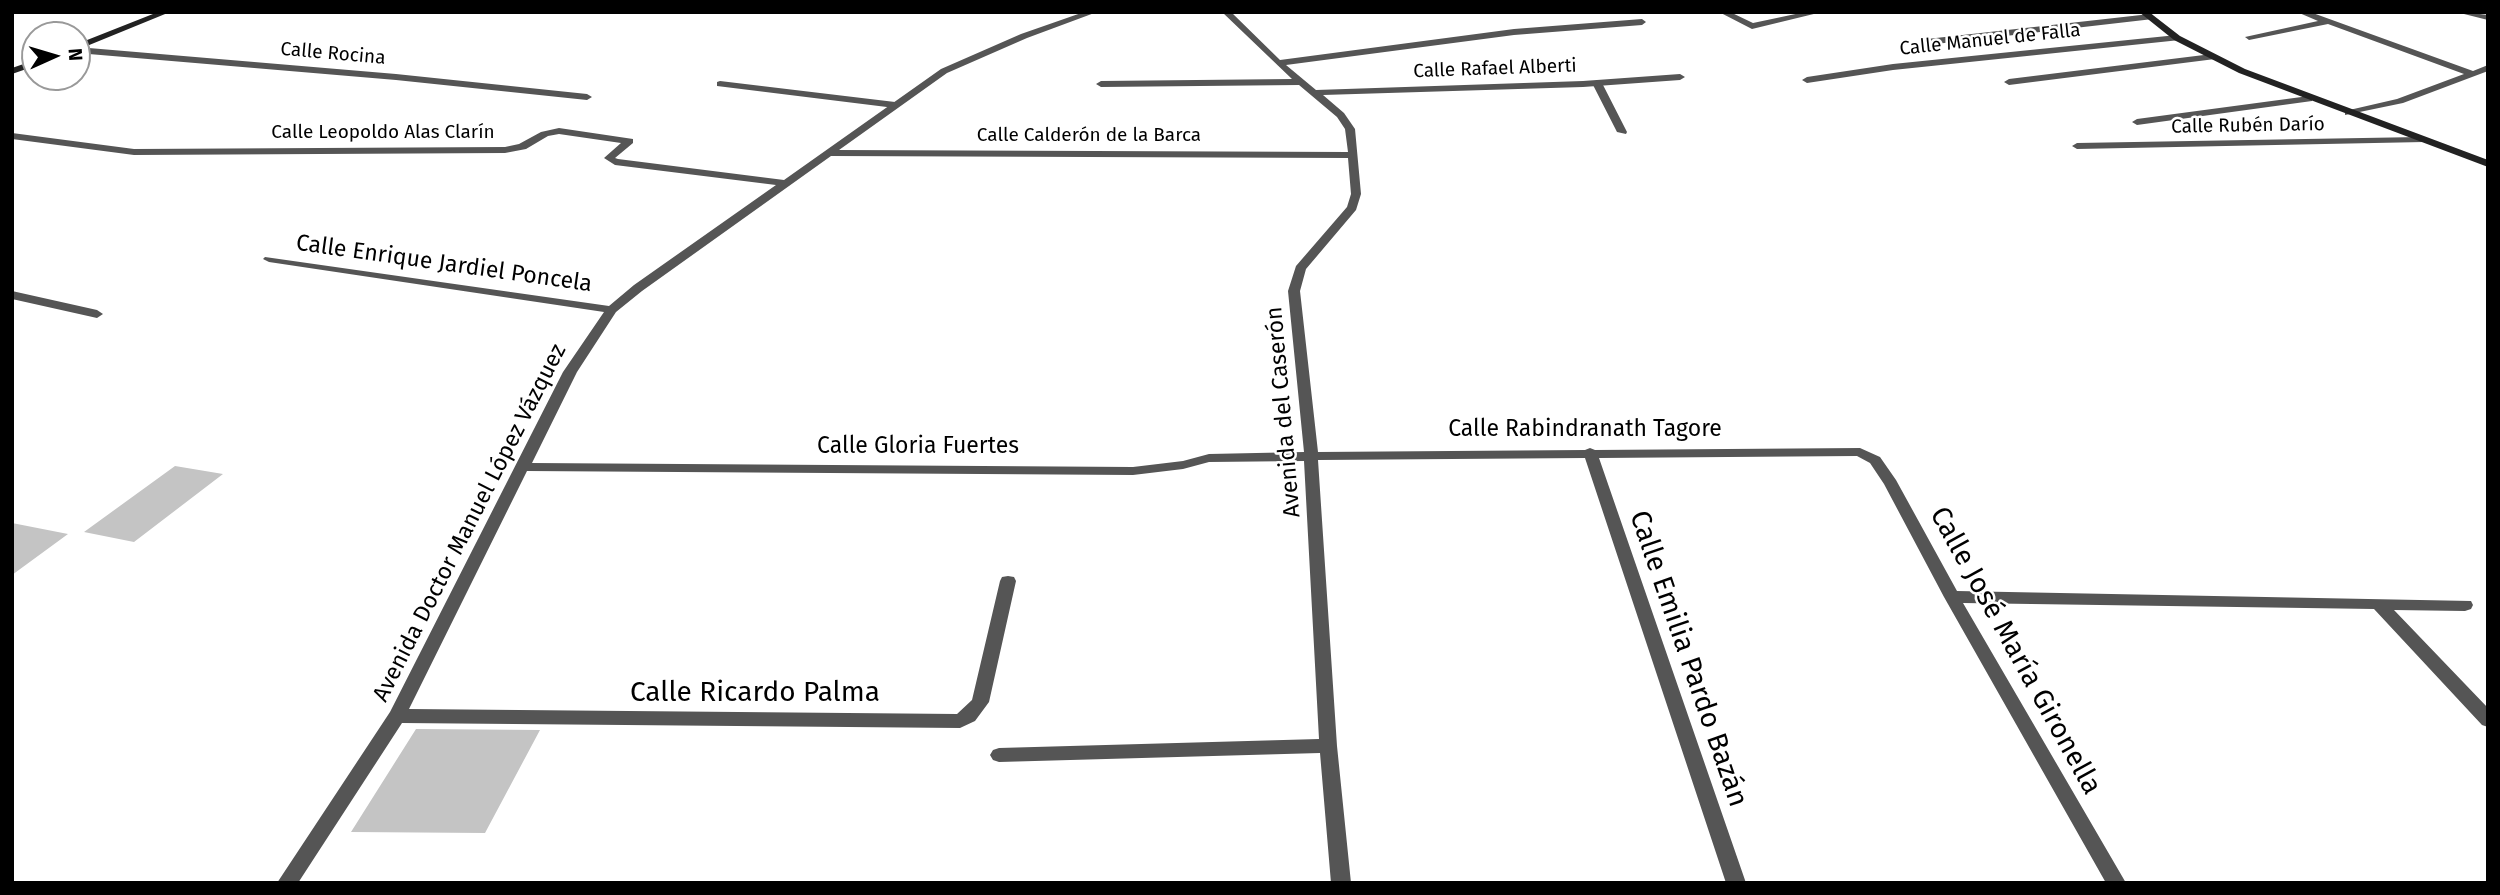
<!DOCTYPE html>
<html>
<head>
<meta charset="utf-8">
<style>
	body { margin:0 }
	#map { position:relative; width:2500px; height:895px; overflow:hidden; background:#fff; font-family:"Fira Sans",sans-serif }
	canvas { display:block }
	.frame { position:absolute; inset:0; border:14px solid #000; pointer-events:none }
	.north { position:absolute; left:21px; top:21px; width:70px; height:70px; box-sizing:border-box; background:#fff; border:2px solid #999; border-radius:50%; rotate:86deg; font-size:19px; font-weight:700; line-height:28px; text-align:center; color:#000 }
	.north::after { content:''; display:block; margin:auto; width:24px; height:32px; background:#000; clip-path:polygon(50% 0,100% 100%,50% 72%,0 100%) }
</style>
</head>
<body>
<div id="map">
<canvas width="2500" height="895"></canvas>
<div class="frame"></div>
<div class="north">N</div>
</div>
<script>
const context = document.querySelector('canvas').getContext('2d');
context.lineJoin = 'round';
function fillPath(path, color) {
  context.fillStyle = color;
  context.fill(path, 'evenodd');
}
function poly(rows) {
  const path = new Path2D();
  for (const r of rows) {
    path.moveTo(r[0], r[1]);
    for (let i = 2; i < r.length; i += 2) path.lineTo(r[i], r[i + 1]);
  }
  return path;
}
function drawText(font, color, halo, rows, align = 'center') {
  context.font = font + ' "Fira Sans",sans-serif';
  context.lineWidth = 5;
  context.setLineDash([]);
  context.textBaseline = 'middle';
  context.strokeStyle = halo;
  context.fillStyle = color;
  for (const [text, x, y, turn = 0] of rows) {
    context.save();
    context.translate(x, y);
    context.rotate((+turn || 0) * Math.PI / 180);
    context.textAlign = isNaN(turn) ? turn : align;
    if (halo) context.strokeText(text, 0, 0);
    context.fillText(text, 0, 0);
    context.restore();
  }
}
const building = poly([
	[175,466,223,474,134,542,84,532],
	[12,523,68,534,12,575],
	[416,729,540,730,485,833,351,832]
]);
const lane = poly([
	[1597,80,1602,83,1627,132,1626,134,1617,132,1592,83,1597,80],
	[720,81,895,102,900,105,895,108,717,86,717,82,720,81]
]);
const street = poly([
	[1084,12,1097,12,1027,38,947,73,839,150,1348,152,1345,129,1337,117,1299,85,1101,87,1096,84,1101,81,1292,79,1222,12,1231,12,1280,60,1514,29,1642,19,1646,22,1642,25,1514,35,1286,65,1316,90,1583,81,1680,74,1685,77,1680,80,1583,87,1323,95,1344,113,1355,129,1361,194,1356,210,1306,269,1300,291,1318,452,1585,450,1590,448,1595,450,1860,448,1880,457,1896,480,1957,591,2471,601,2473,605,2471,609,2465,611,2394,610,2488,708,2488,727,2482,725,2374,609,1963,603,2126,883,2106,883,1944,597,1884,484,1870,463,1857,456,1599,458,1746,883,1726,883,1585,458,1318,460,1337,746,1351,883,1331,883,1320,753,999,762,993,760,990,755,993,750,999,748,1319,739,1304,461,1209,462,1183,469,1133,475,527,471,409,709,957,714,972,700,1000,581,1002,577,1008,576,1014,577,1016,581,989,702,975,721,960,728,402,723,298,883,277,883,390,712,563,372,604,312,269,262,263,259,265,257,609,306,634,285,776,185,615,165,604,158,621,143,559,134,548,136,526,149,505,153,134,155,12,139,12,133,134,149,505,147,519,144,541,132,559,128,633,139,633,143,615,158,618,159,784,180,941,69,1021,34,1084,12],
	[831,156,1348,158,1351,194,1347,207,1296,266,1288,291,1304,452,1209,454,1183,461,1133,467,532,463,577,372,616,312,642,291,831,156],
	[1719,12,1730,12,1753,23,1805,12,1822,12,1752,29,1719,12],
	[2297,12,2310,12,2473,71,2488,65,2488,71,2403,103,2345,115,2345,111,2397,99,2464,74,2328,24,2249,40,2245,37,2318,21,2297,12],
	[2463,12,2488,15,2488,20,2464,14,2463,12],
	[2150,14,2153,15,2153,19,1927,45,1923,42,1927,39,2150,14],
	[2177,35,2181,38,2180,40,1893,70,1807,83,1802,80,1807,77,1893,64,2177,35],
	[77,47,396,74,587,94,592,97,587,100,396,80,77,53,77,47],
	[2212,54,2216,57,2215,59,2009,85,2004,82,2009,79,2212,54],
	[2309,96,2312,97,2312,101,2137,125,2132,122,2137,119,2309,96],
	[2420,137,2425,140,2424,142,2077,149,2072,146,2077,143,2420,137],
	[12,291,97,310,103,314,97,318,12,299,12,291]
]);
const secondary = poly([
	[158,12,170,12,77,50,77,44,158,12],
	[2139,12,2149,12,2180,36,2245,69,2488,160,2488,167,2239,73,2174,40,2139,12],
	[35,60,35,66,12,74,12,68,35,60]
]);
const farStreetnames = [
	["Calle Manuel de Falla",1990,40,-6],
	["Calle Rocina",333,54,5],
	["Calle Rafael Alberti",1495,69,-2],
	["Calle Rubén Darío",2248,126,-1],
	["Calle Leopoldo Alas Clarín",383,133],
	["Calle Calderón de la Barca",1089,136]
];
const streetNames = [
	["Calle Enrique Jardiel Poncela",444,264,8],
	["Avenida del Caserón",1284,412,-95],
	["Calle Rabindranath Tagore",1585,430],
	["Calle Gloria Fuertes",918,447],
	["Avenida Doctor Manuel López Vázquez",470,523,-63]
];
const nearStreetnames = [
	["Calle José María Gironella",2015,651,61],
	["Calle Emilia Pardo Bazán",1688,659,71],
	["Calle Ricardo Palma",755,693]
];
fillPath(building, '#c4c4c4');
fillPath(lane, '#555');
fillPath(street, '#555');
fillPath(secondary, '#222');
drawText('19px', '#000', '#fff', farStreetnames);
drawText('23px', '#000', '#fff', streetNames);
drawText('28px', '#000', '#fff', nearStreetnames);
</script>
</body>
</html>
